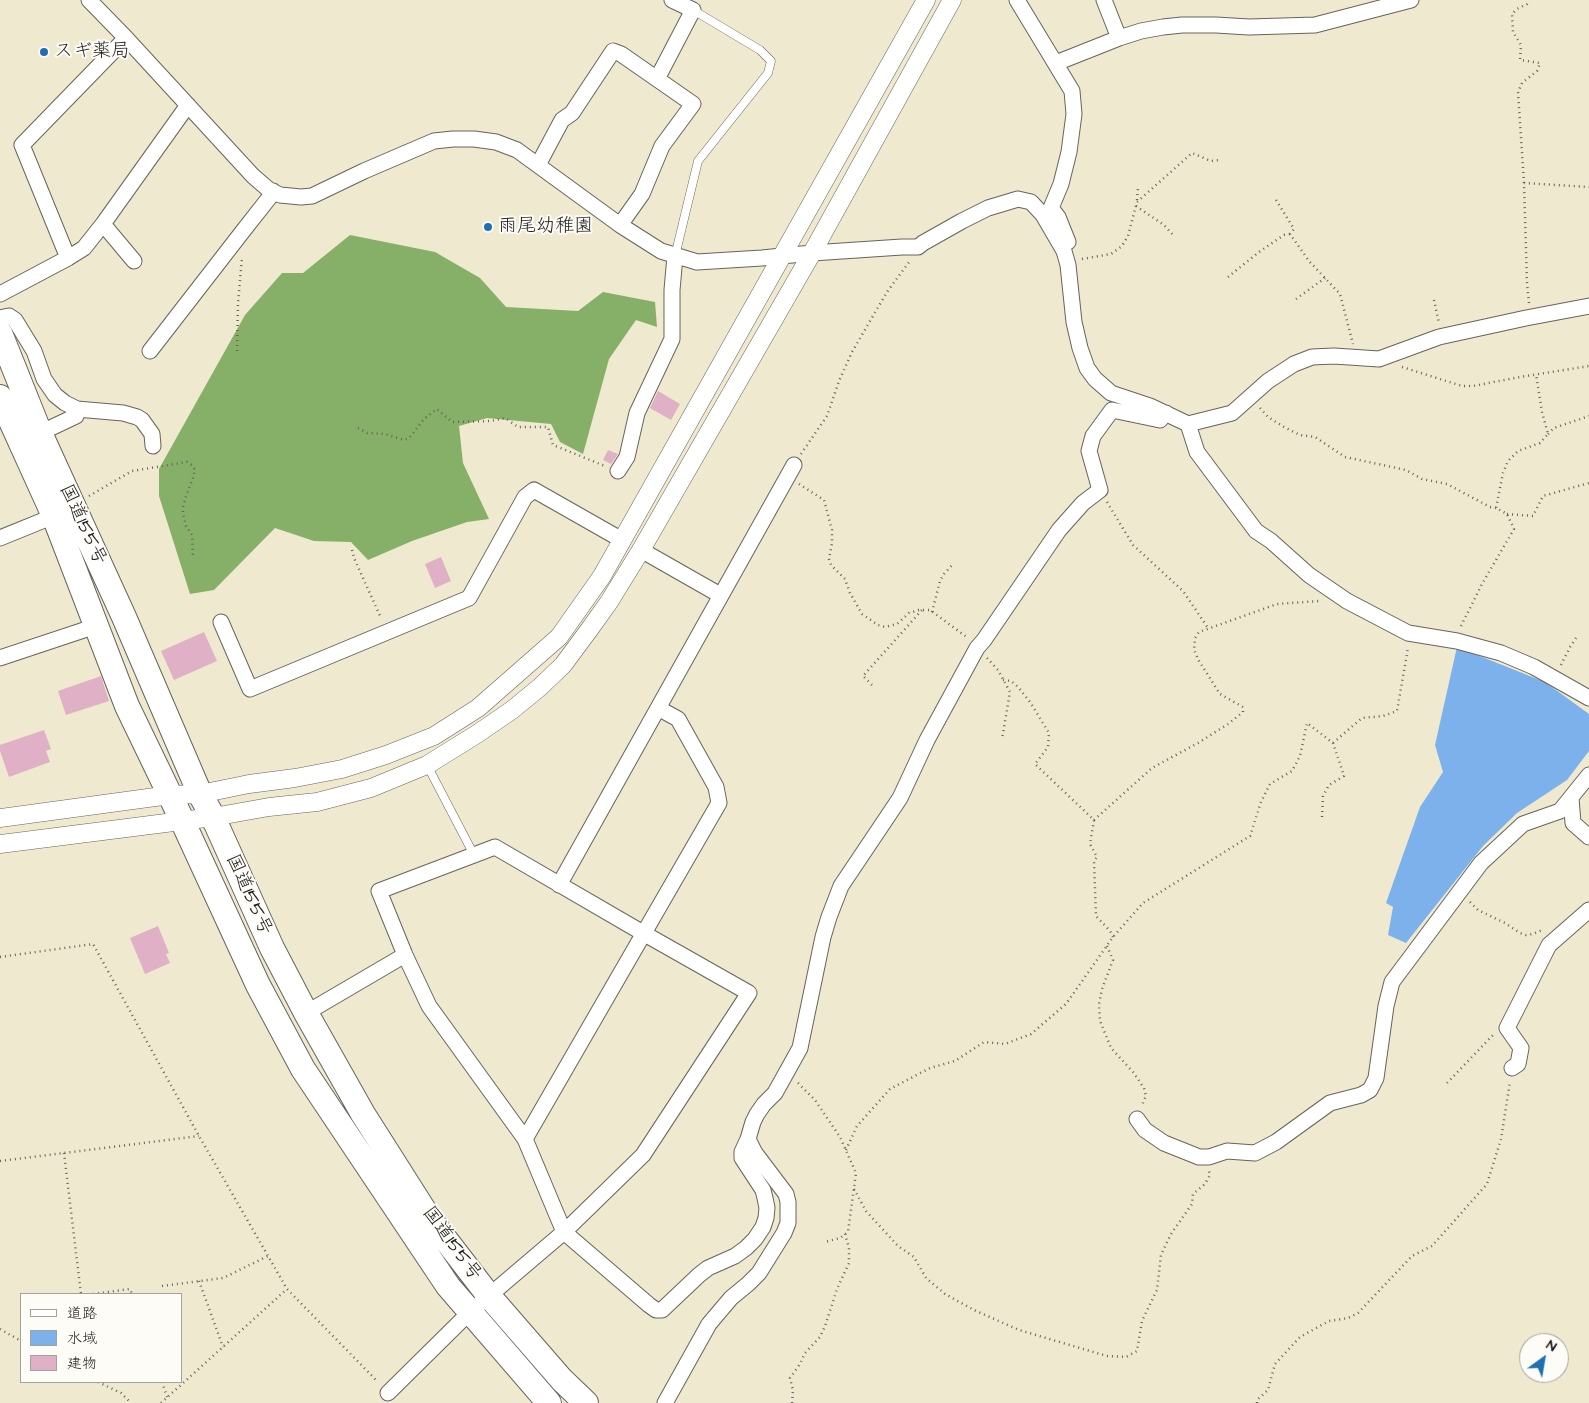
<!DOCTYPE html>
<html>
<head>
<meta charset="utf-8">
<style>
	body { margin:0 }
	#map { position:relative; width:1589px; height:1403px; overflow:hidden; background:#efe9cf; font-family:"Architects Daughter","Klee One",sans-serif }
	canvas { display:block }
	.legend { position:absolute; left:20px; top:1293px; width:162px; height:90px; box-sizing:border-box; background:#fdfcf7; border:1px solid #a3a29f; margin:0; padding:6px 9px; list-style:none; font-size:15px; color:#1c1c1c }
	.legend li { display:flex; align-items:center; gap:10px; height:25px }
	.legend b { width:25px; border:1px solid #a3a29f }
	.north { position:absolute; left:1519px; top:1333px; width:50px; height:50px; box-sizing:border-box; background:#fdfcf7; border:1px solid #a3a29f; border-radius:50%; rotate:32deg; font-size:14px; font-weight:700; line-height:20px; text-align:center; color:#1c1c1c }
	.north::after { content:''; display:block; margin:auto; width:18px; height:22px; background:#1f6fb2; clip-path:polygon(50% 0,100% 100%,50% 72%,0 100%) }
</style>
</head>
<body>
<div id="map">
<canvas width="1589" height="1403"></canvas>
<ul class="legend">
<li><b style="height:6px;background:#fff"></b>道路</li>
<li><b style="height:14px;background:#7db1eb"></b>水域</li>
<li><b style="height:14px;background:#e0b0c7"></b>建物</li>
</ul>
<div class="north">N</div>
</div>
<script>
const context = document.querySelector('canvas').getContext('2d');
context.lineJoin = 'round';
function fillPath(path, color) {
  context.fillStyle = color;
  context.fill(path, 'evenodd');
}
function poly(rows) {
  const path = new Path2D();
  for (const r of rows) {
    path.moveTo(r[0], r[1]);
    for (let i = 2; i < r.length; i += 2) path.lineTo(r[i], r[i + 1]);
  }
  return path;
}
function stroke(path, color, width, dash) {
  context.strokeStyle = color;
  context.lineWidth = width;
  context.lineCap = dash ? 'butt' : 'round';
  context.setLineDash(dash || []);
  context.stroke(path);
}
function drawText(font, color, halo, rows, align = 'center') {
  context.font = font + ' "Architects Daughter","Klee One",sans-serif';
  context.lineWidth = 4;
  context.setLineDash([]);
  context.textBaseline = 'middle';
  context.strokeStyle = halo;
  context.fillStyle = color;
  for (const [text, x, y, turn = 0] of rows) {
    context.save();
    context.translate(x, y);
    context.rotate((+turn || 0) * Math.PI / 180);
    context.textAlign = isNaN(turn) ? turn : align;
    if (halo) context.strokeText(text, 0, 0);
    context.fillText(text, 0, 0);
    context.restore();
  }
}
const forest = poly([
	[350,235,435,252,480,278,506,307,578,311,603,292,655,302,657,327,636,320,609,359,583,454,560,442,551,424,487,418,459,426,463,463,489,519,467,522,412,541,368,560,351,542,314,541,275,528,214,590,190,594,159,496,159,469,245,315,282,273,303,273]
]);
const water = poly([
	[1457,647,1545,682,1589,714,1589,751,1567,780,1517,813,1483,846,1406,943,1388,935,1393,907,1386,903,1420,807,1443,772,1435,745]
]);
const building = poly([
	[658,391,680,404,671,420,650,408],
	[608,450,618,454,611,464,603,460],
	[441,557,451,581,435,588,425,564],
	[204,632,217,661,174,680,161,651],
	[101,676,109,701,66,715,58,691],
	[44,730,51,749,46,751,50,762,9,777,0,751,0,745],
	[158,926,169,953,166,954,170,963,145,974,130,938]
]);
const path = poly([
	[1524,183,1518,92,1522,83,1537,71,1540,63,1520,60,1521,45,1513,32,1512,14,1517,9,1527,4,1529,0],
	[1137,200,1138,187],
	[1276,200,1294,229,1290,234,1309,261,1340,294,1353,344],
	[1136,206,1164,225,1174,236],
	[1082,259,1111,254,1122,246,1128,236,1137,202,1192,153,1211,161,1219,160],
	[1228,277,1259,252,1284,235,1290,234],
	[1296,299,1325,278],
	[1434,300,1439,323],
	[1529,303,1527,284,1524,183,1589,187],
	[237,351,238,303,242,258],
	[1402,367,1462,386,1473,386,1520,377,1589,366],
	[1260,408,1268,417,1284,427,1300,435,1315,437,1345,457,1406,470,1422,479,1447,484,1490,507,1496,508],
	[358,428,367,433,385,434,404,440,410,437,424,419,437,409,452,422,491,421,505,418,518,427,548,427,553,445,605,466],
	[1548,434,1554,428,1589,416],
	[801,454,827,416,839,381,852,352,887,292,909,262],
	[799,484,824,500,832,530,832,543,829,559,831,565,845,579,850,593,862,614,878,625,885,627,897,624,909,613,919,610,930,610,968,638],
	[89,496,132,471,187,462,192,465,195,470,193,478,186,496,183,507,183,514,186,526,192,535,193,558],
	[1107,502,1133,545,1183,591,1208,628],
	[1507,514,1533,516,1543,496,1589,483],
	[352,550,354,558,381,618],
	[932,612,940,581,944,574,954,563],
	[1461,626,1482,584,1514,529,1507,514,1496,508,1503,473,1508,461,1518,451,1540,443,1548,434,1542,412,1536,374],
	[987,658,998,670,1010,692,1002,739],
	[1561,665,1570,647,1576,638],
	[1003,680,1011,681,1018,687,1030,702,1049,733,1048,747,1035,764,1094,820,1090,844,1097,857,1094,861,1096,916,1110,931,1113,937],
	[872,685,863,676,922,610],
	[1333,743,1362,718,1383,716,1397,711,1408,648],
	[1094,820,1152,768,1198,743,1228,724,1243,712,1243,707,1220,694,1199,661,1194,650,1195,638,1199,632,1277,604,1319,601],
	[1470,902,1478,910,1505,923,1520,933,1526,935,1533,934,1542,930],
	[1107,946,1113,960,1102,989,1099,1004,1100,1021,1111,1048,1133,1072,1144,1088,1146,1096,1142,1105],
	[0,957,93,944,199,1136,287,1289,378,1382],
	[798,1083,815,1100,840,1137,856,1173,848,1232,840,1238,825,1242],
	[1447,1083,1494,1034],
	[846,1150,857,1126,890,1089,930,1068,955,1061,984,1042,1005,1044,1031,1034,1066,1004,1113,937,1143,903,1250,836,1261,802,1270,784,1292,771,1300,756,1307,723,1333,743,1344,776,1329,785,1323,796,1322,818],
	[64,1153,81,1294],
	[0,1161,199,1136],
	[854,1189,866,1211,898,1246,914,1257,926,1278,945,1294,974,1310,1019,1330,1107,1356,1126,1357,1137,1351,1142,1321,1157,1290,1161,1255,1171,1234,1192,1204,1193,1194,1205,1184,1210,1175,1209,1171],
	[199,1281,223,1347],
	[162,1286,223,1278,268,1256],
	[93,1294,130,1289,132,1294],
	[0,1329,21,1341],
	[98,1382,121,1393,131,1403],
	[162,1382,167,1397],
	[161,1403,287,1289],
	[792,1403,793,1390,790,1378,800,1364,805,1353,820,1337,825,1326,837,1289,849,1263,849,1248,845,1234],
	[1257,1403,1257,1400,1268,1390,1275,1364,1300,1337,1329,1321,1348,1318,1358,1313,1412,1256,1432,1246,1487,1184,1501,1139,1510,1082]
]);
const service = poly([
	[675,256,698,161,768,73,771,61,760,50,693,10],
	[427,765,474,855]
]);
const minor = poly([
	[89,0,126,38,253,176,268,189,280,195,301,197,312,196,364,171,434,141,453,139,474,139,496,142,517,150,620,225,661,251,697,262,762,258,812,253,902,247,918,247,923,243,962,221,988,208,1018,199,1031,202,1043,215,1064,251,1068,265,1074,322,1080,348,1087,368,1095,379,1111,393,1150,406,1188,424,1232,413,1268,381,1294,364,1312,357,1334,356,1379,359,1439,337,1526,318,1589,306],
	[1017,0,1072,91,1074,114,1069,152,1061,184,1051,208,1058,217,1068,242],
	[1104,0,1119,38],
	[1056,63,1119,38,1141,31,1163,27,1182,25,1216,25,1249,27,1315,25,1411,0],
	[657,79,693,10,672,0],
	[538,165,562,120,572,113,613,51,621,54,693,104,662,146,642,194,620,225],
	[103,224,134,261],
	[68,258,22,145,126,38],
	[0,294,68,258,84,248,103,224,188,105],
	[0,318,9,316,15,320,34,351,44,379,55,395,65,403,77,409,123,413,137,417,142,420,152,434,153,446],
	[150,351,243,231,269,198,273,191],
	[1188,424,1197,452,1256,531,1271,541,1309,575,1347,601,1408,633,1457,641,1501,653,1534,667,1589,698],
	[40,433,76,416,77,409],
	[618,471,627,457,637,413,672,339,672,290,675,256],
	[0,538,54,516],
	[641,550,720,595],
	[221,622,250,689,469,598,525,497,534,490,622,540],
	[0,658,96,626],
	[1571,798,1573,823,1589,837],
	[559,885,794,465],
	[306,1013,405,955],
	[1512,1068,1518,1064,1521,1048,1507,1028,1549,945,1589,910],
	[1137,1119,1145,1130,1164,1143,1199,1157,1209,1157,1227,1151,1255,1153,1276,1142,1330,1103,1361,1095,1370,1090,1376,1078,1386,1006,1392,982,1481,863,1523,824,1560,811,1589,775],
	[525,1139,719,803,716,787,678,719,658,708],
	[388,1393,470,1312,564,1232,643,1155,749,993,643,933,495,847,379,891,405,955,429,1006,525,1139,564,1232,649,1305,656,1310,662,1310,699,1275,708,1268,735,1256,746,1248,755,1239,763,1227,766,1218,767,1208,765,1198,763,1190,742,1158,742,1152,748,1139,753,1122,757,1114,764,1104,775,1093,800,1048,823,937,829,917,841,886,900,798,927,740,977,648,984,640,1059,530,1083,503,1100,490,1089,451,1093,436,1112,410,1160,420,1166,413],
	[665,1403,709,1324,731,1298,748,1284,759,1273,784,1233,788,1223,788,1202,786,1194,755,1153,748,1139]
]);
const tertiary = poly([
	[0,818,170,795,200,794,249,784,295,778,342,769,386,755,434,736,478,708,559,637,602,576,926,0],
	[0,844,213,817,269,807,317,802,371,788,427,765,477,734,512,710,540,687,563,665,589,630,609,602,641,550,812,253,952,0]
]);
const trunk = poly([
	[0,333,40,433,124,617,200,794,213,817,272,948,306,1013,363,1114,429,1218,489,1296,562,1380,586,1403],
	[0,397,54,516,127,706,182,820,258,985,303,1069,448,1286,549,1403]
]);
const markers = [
	[44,52,5,"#1f6fb2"],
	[488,227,5,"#1f6fb2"]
];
const poiNames = [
	["スギ薬局",54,52],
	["雨尾幼稚園",498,227]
];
const streetNames = [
	["国道155号",82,525,65],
	["国道155号",248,895,66],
	["国道155号",451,1244,54]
];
fillPath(forest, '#86b068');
fillPath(water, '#7db1eb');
fillPath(building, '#e0b0c7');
stroke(service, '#66645b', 9);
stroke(minor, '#66645b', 17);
stroke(tertiary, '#66645b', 19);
stroke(trunk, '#66645b', 26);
stroke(path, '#66645b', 2.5, [1, 4]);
stroke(service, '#fff', 8);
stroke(minor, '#fff', 15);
stroke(tertiary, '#fff', 18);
stroke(trunk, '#fff', 24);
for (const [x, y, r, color] of markers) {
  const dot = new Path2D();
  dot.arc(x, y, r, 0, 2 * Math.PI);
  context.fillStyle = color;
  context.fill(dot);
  stroke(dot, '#fdfcf7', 2);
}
drawText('19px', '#1c1c1c', '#fdfcf7', poiNames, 'left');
drawText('19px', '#1c1c1c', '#fdfcf7', streetNames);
</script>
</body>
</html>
